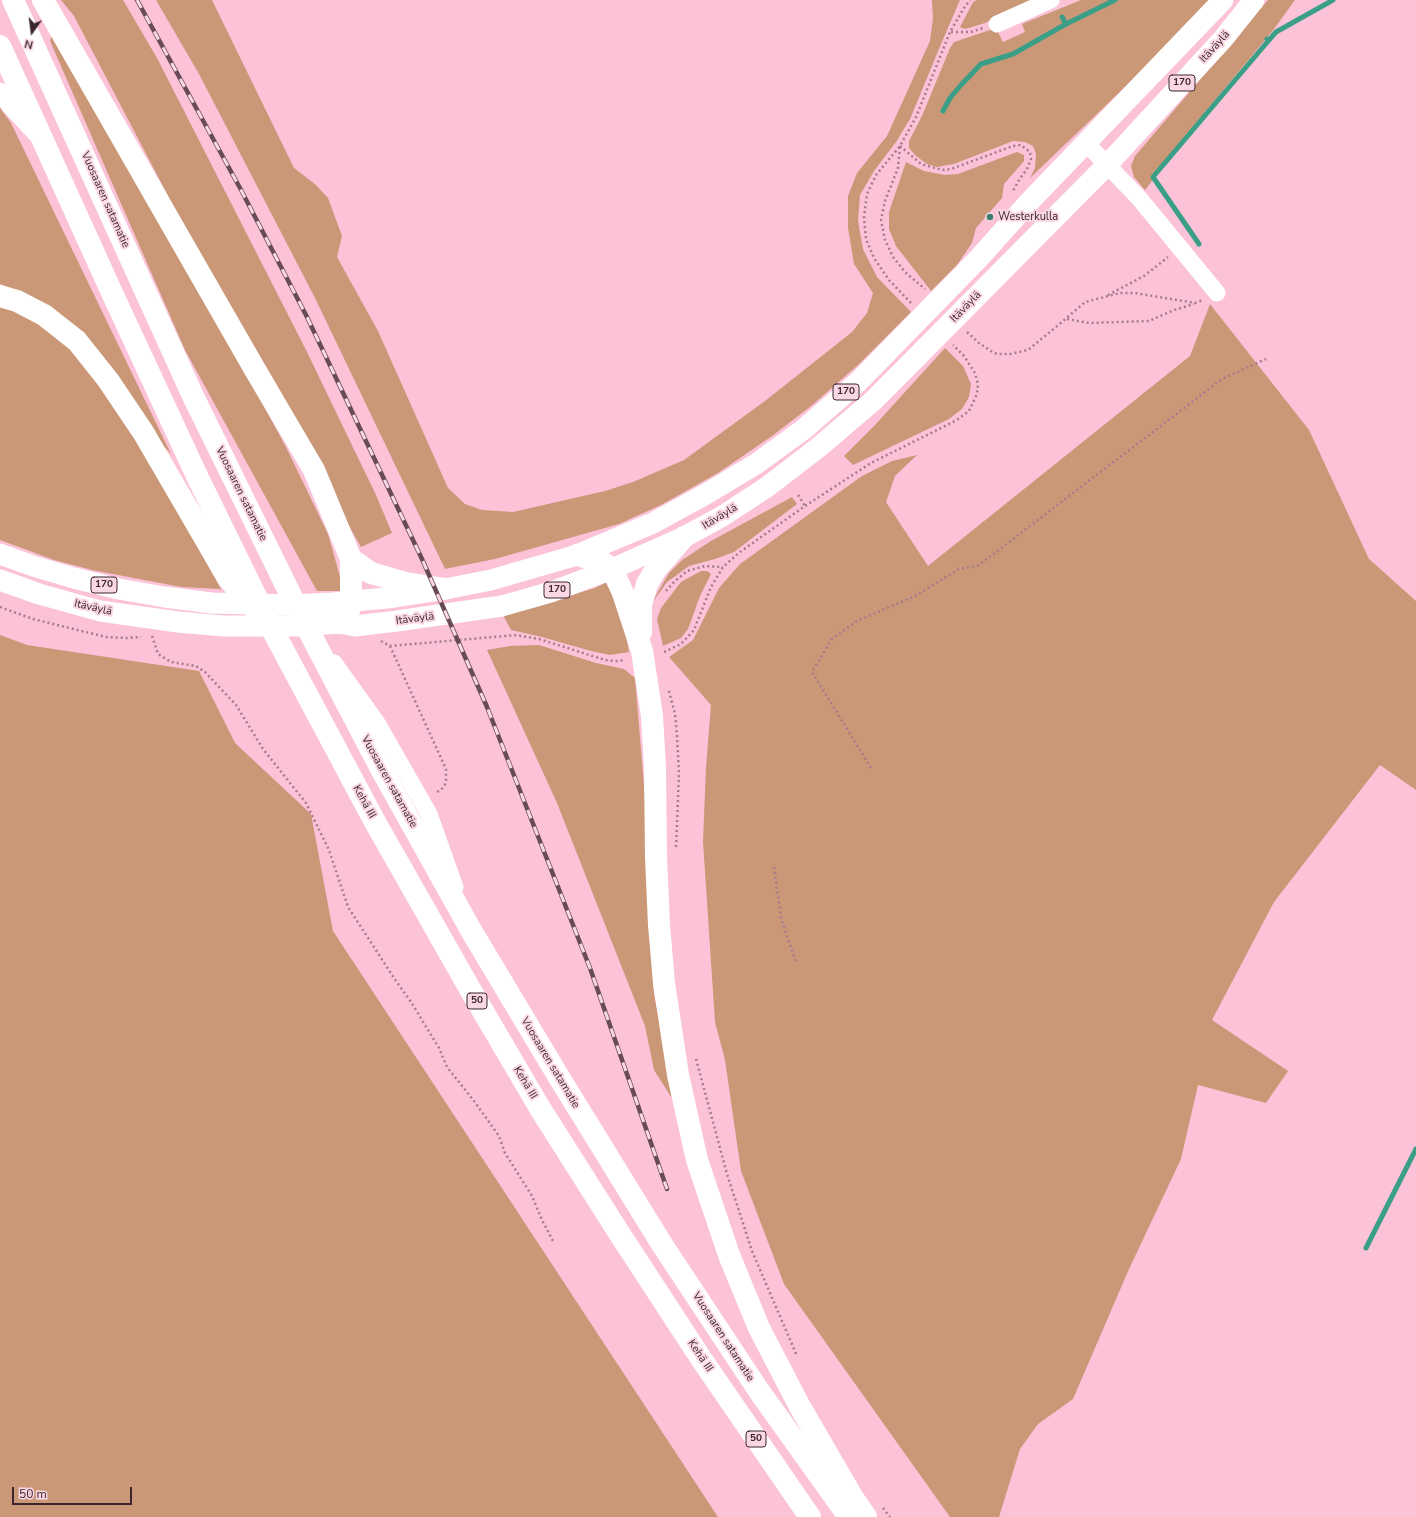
<!DOCTYPE html>
<html>
<head>
<meta charset="utf-8">
<style>
	body { margin:0 }
	#map { position:relative; width:1416px; height:1517px; overflow:hidden; background:#fbc2d8; font-family:"Nunito Sans",sans-serif }
	canvas { display:block }
	.north { position:absolute; left:12px; top:12px; width:40px; height:40px; -webkit-text-stroke:3px #fad7e4; paint-order:stroke; rotate:194deg; font-size:11px; font-weight:700; line-height:16px; text-align:center; color:#3b262e }
	.north::after { content:''; display:block; margin:auto; width:14px; height:18px; background:#3b262e; clip-path:polygon(50% 0,100% 100%,50% 72%,0 100%) }
	.scale { position:absolute; left:12px; top:1487px; width:120px; height:18px; box-sizing:border-box; border:2px solid #3b262e; border-top:0; padding-left:5px; font-size:12px; line-height:14px; white-space:nowrap; color:#3b262e; -webkit-text-stroke:3px #fad7e4; paint-order:stroke }
</style>
</head>
<body>
<div id="map">
<canvas width="1416" height="1517"></canvas>
<div class="north">N</div>
<div class="scale">50 m</div>
</div>
<script>
const context = document.querySelector('canvas').getContext('2d');
context.lineJoin = 'round';
function fillPath(path, color) {
  context.fillStyle = color;
  context.fill(path, 'evenodd');
}
function poly(rows) {
  const path = new Path2D();
  for (const r of rows) {
    path.moveTo(r[0], r[1]);
    for (let i = 2; i < r.length; i += 2) path.lineTo(r[i], r[i + 1]);
  }
  return path;
}
function stroke(path, color, width, dash) {
  context.strokeStyle = color;
  context.lineWidth = width;
  context.lineCap = dash ? 'butt' : 'round';
  context.setLineDash(dash || []);
  context.stroke(path);
}
function drawText(font, color, halo, rows, align = 'center') {
  context.font = font + ' "Nunito Sans",sans-serif';
  context.lineWidth = 4;
  context.setLineDash([]);
  context.textBaseline = 'middle';
  context.strokeStyle = halo;
  context.fillStyle = color;
  for (const [text, x, y, turn = 0] of rows) {
    context.save();
    context.translate(x, y);
    context.rotate((+turn || 0) * Math.PI / 180);
    context.textAlign = isNaN(turn) ? turn : align;
    if (halo) context.strokeText(text, 0, 0);
    context.fillText(text, 0, 0);
    context.restore();
  }
}
const green = poly([
	[61,0,123,0,157,58,306,350,376,495,392,533,361,547,344,517,329,481,275,382,178,215,74,16],
	[156,0,212,0,294,168,316,185,328,198,342,236,337,257,378,331,448,488,465,504,482,510,513,512,605,491,633,482,684,460,765,401,852,332,867,313,873,293,854,264,848,228,848,196,857,173,887,136,930,41,933,18,932,0,960,0,944,37,910,119,896,142,874,171,860,195,858,221,863,249,877,277,911,312,858,365,811,406,772,436,718,473,661,505,619,524,495,559,445,569,315,298,199,74],
	[977,0,1032,0,985,23,965,29,960,27,973,2],
	[1081,0,1212,0,1169,45,1030,178,1035,168,1036,154,1033,146,1025,142,1013,141,954,164,937,167,927,164,916,156,909,148,909,141,922,116,950,48,954,42,996,28,1003,42,1025,32,1022,24],
	[1268,0,1295,0,1274,29,1152,176,1152,181,1145,190,1134,177,1131,166,1135,156],
	[52,35,241,364,286,447,328,534,344,591,317,591,185,350,50,41],
	[0,108,11,123,171,454,24,295,0,284],
	[1017,152,1024,155,1024,161,1004,184,1002,198,976,228,972,243,957,265,931,291,896,246,889,229,889,212,906,162,924,171,945,175,958,174],
	[1210,304,1309,430,1369,559,1416,601,1416,790,1380,765,1274,902,1212,1020,1288,1071,1266,1103,1198,1085,1181,1159,1129,1269,1073,1399,1038,1424,1020,1449,999,1517,950,1517,784,1284,741,1171,725,1060,715,1022,703,842,706,767,711,705,669,657,693,640,719,588,740,564,862,476,892,461,917,455,895,476,886,502,928,566,1190,356],
	[0,306,9,308,51,331,77,356,136,436,221,589,181,587,92,570,54,560,0,540],
	[945,348,963,366,971,384,969,397,962,409,949,419,853,465,844,456,875,425],
	[792,497,797,504,734,552,715,559,689,566,667,582,650,606,669,573,682,560,711,541],
	[701,571,707,571,711,574,700,596,688,629,681,638,663,646,657,619,661,608,681,582],
	[605,583,610,584,626,635,629,652,610,655,591,651,542,637,511,630,503,615,595,588],
	[0,635,27,645,199,671,235,743,311,814,333,931,718,1517,0,1517],
	[539,645,596,663,624,669,635,678,647,821,650,933,654,994,675,1103,654,1070,645,1026,557,803,487,650,510,646]
]);
const stream = poly([
	[1062,17,1066,24,1115,0],
	[1267,39,1269,40,1276,32,1333,0],
	[943,111,950,98,961,85,981,64,1013,54,1066,24],
	[1199,244,1153,177,1269,40],
	[1366,1248,1416,1149]
]);
const path = poly([
	[951,32,971,32,983,28],
	[900,146,921,164,942,170,951,169,1013,146,1020,145,1025,148,1030,152,1031,159,1027,169,1019,180,1013,191],
	[900,147,898,168,885,201,881,220,885,240,893,257,905,272,925,289],
	[1108,295,1144,276,1168,257],
	[911,303,889,280,874,258,866,239,864,217,867,194,876,175,900,146,916,117,950,32,964,8,970,0],
	[1067,319,1089,323,1149,321,1174,310,1194,304],
	[967,332,979,343,991,351,997,354,1010,354,1028,350,1062,322,1085,302,1120,293,1135,293,1195,303,1203,300],
	[798,495,805,506],
	[666,591,674,582,687,571,705,566,723,567],
	[0,607,33,619,106,637,126,638,141,637],
	[152,636,158,654,171,662,196,666,205,672,236,705,263,749,306,803,329,850,348,907,394,978,411,1002,439,1048,447,1067,474,1101,499,1136,505,1153,532,1196,542,1220,553,1241],
	[381,641,390,646,516,635,539,639,605,660,617,661,625,660],
	[390,646,446,769,446,783,441,790,435,793],
	[664,652,681,644,694,630,711,587,723,567,740,552,805,506,871,463,957,420,969,411,977,394,978,384,975,373,964,356,953,345],
	[669,691,675,714,677,735,679,774,676,849],
	[871,768,812,672,832,639,857,621,915,596,959,569,979,565,1222,379,1266,359],
	[774,867,781,918,796,962],
	[696,1059,727,1174,752,1251,797,1356],
	[883,1508,890,1517]
]);
const minor = poly([
	[997,24,1051,0],
	[0,91,10,106,36,134],
	[1086,143,1139,198,1217,293],
	[334,663,377,723,429,814,455,887]
]);
const major = poly([
	[0,554,33,566,74,578,119,589,164,597,212,603,293,605,332,603,387,598,445,589,491,580,577,555,653,523,706,494,756,464,804,429,858,382,979,258,1031,200,1223,0],
	[0,580,39,594,100,611,178,622,224,626,299,626,339,623,355,626,397,621,502,606,551,592,612,569,684,537,721,517,767,487,819,447,874,400,1108,164,1223,39,1254,0]
]);
const highway = poly([
	[13,0,193,396,302,618,381,769,472,932,557,1074,663,1246,759,1391,849,1517],
	[43,0,254,368,314,470,351,559,351,601,348,615,339,623],
	[0,46,113,295,197,476,272,629,375,822,470,989,541,1110,621,1236,702,1360,810,1517],
	[0,296,17,301,44,315,77,341,108,380,143,432,228,578,252,606],
	[577,555,602,562,612,569,623,593,642,651,652,716,655,768,656,857,659,925,664,983,678,1075,697,1160,729,1255,759,1328,799,1405,853,1498,866,1517],
	[351,559,371,573,406,583,445,589],
	[641,632,641,605,647,584,656,569,684,537]
]);
const rail = poly([
	[137,0,240,188,307,317,422,559,487,707,590,968,667,1189]
]);
const markers = [
	[990,217,4,"#3e7e6d"]
];
const shields = [
	[1182,83,26],
	[846,392,26],
	[104,585,26],
	[557,590,26],
	[477,1001,20],
	[756,1439,20]
];
const shieldNames = [
	["170",1182,83],
	["170",846,392],
	["170",104,585],
	["170",557,590],
	["50",477,1001],
	["50",756,1439]
];
const streetNames = [
	["Itäväylä",1215,47,-48],
	["Vuosaaren satamatie",105,200,66],
	["Itäväylä",966,307,-46],
	["Vuosaaren satamatie",241,494,64],
	["Itäväylä",720,517,-31],
	["Itäväylä",93,608,13],
	["Itäväylä",415,619,-7],
	["Vuosaaren satamatie",389,782,61],
	["Kehä III",364,802,61],
	["Vuosaaren satamatie",550,1063,59],
	["Kehä III",525,1083,59],
	["Vuosaaren satamatie",723,1337,57],
	["Kehä III",700,1356,56]
];
const poiNames = [
	["Westerkulla",998,217]
];
fillPath(green, '#ca9877');
stroke(stream, '#3b9f87', 5);
stroke(path, '#a57c8c', 2.5, [2, 3]);
stroke(minor, '#fff', 17);
stroke(major, '#fff', 21);
stroke(highway, '#fff', 22);
stroke(rail, '#694b57', 4.5);
stroke(rail, '#fad7e4', 3, [9]);
for (const [x, y, r, color] of markers) {
  const dot = new Path2D();
  dot.arc(x, y, r, 0, 2 * Math.PI);
  context.fillStyle = color;
  context.fill(dot);
  stroke(dot, '#fad7e4', 1.5);
}
for (const [x, y, w] of shields) {
  const box = new Path2D();
  box.roundRect(x - w / 2, y - 8, w, 16, 3);
  context.fillStyle = '#fad7e4';
  context.fill(box);
  stroke(box, '#3b262e', 1);
}
drawText('bold 10px', '#3b262e', null, shieldNames);
drawText('11px', '#3b262e', '#fad7e4', streetNames);
drawText('11px', '#3b262e', '#fad7e4', poiNames, 'left');
</script>
</body>
</html>
